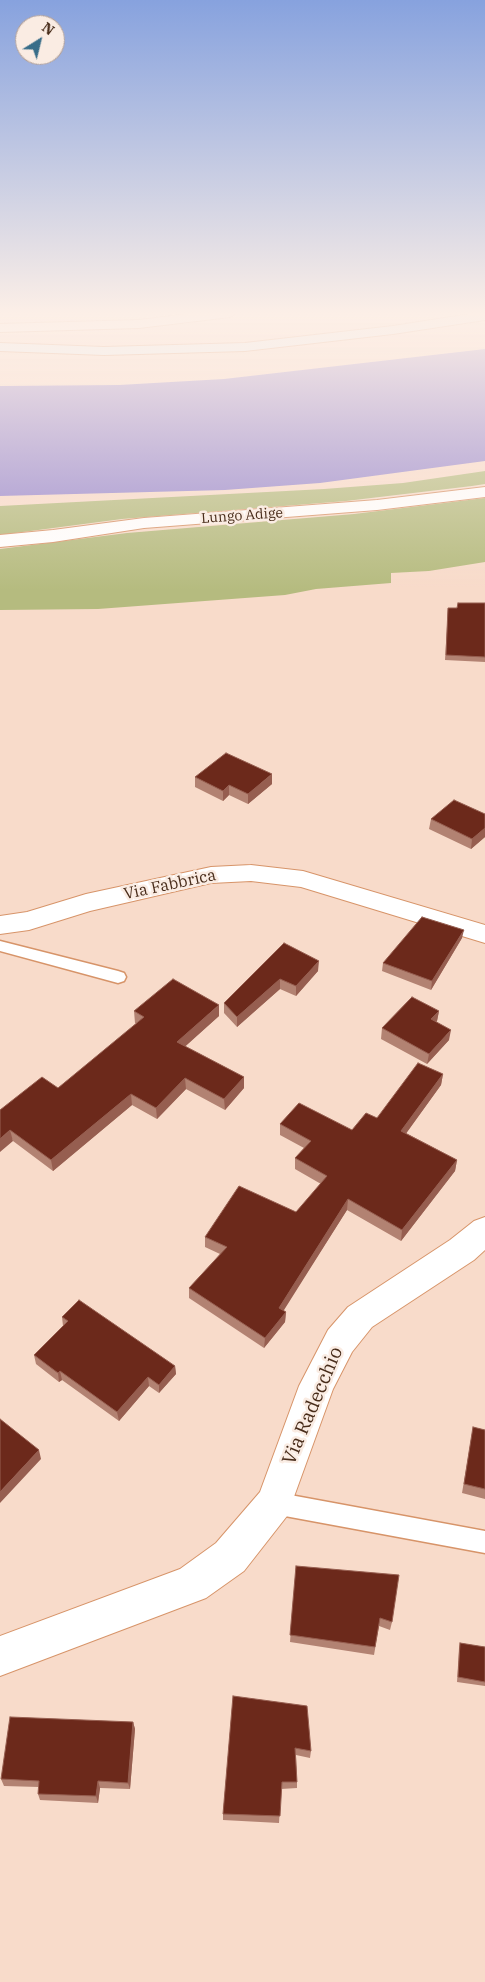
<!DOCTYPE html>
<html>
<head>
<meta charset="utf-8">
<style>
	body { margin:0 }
	#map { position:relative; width:485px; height:1982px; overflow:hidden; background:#f8dbca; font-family:"IBM Plex Serif",serif }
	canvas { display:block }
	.north { position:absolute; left:15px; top:15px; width:50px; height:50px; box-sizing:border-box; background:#faece3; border:1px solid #b39f93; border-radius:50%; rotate:36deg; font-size:14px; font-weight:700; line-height:20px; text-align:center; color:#482c1a }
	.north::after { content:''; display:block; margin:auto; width:18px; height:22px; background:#386d89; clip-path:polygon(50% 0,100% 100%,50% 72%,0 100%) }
</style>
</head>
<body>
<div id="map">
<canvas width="485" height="1982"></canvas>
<div class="north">N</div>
</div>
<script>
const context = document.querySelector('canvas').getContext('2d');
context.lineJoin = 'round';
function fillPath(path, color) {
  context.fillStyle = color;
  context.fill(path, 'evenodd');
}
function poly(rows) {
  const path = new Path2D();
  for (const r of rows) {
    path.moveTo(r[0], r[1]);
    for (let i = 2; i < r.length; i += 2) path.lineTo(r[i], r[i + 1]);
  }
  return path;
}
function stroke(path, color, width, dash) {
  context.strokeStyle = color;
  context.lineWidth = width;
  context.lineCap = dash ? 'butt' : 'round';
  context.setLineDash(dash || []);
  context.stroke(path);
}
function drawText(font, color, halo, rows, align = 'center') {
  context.font = font + ' "IBM Plex Serif",serif';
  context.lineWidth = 5;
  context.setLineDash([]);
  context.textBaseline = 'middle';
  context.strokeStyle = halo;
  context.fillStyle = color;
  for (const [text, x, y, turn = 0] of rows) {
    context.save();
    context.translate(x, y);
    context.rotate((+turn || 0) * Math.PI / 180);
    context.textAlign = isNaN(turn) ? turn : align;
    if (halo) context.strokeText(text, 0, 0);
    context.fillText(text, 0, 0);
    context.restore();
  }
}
const green = poly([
	[485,471,485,484,472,486,346,501,122,519,0,535,0,506,324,489,403,483],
	[485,498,485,562,429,571,391,573,391,583,316,589,285,595,98,609,0,610,0,549,127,533,354,514]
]);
const water = poly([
	[485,349,485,461,320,483,225,490,0,496,0,386,119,385,224,379]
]);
const service = poly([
	[0,941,118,971,124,973,126,977,124,981,118,983,0,951,0,941],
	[274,1492,485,1531,485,1553,274,1514,266,1511,263,1503,266,1495,274,1492]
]);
const minor = poly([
	[194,313,237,313,230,317,139,328,0,332,0,324,139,320,194,313],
	[485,487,485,497,377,510,144,528,53,542,0,547,0,535,53,530,144,518,377,500,485,487],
	[251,865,303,871,485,925,485,943,301,887,251,881,211,883,90,911,29,930,0,934,0,916,27,912,86,894,211,867,251,865],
	[485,1217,485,1250,474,1260,372,1327,352,1352,333,1389,287,1516,244,1571,206,1598,0,1676,0,1636,180,1569,216,1543,260,1492,299,1386,328,1330,348,1307,450,1240,474,1221,485,1217]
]);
const secondary = poly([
	[476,313,485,313,485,320,393,334,245,351,104,355,0,351,0,343,104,347,245,343,393,326,476,313]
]);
const wall = poly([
	[485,603,485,662,445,660,448,608,457,608],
	[195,777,272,784,248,804,229,795,223,801,195,787],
	[485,814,485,837,471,849,429,829,431,819],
	[462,938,431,990,382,971,383,963],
	[284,943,318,971,296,996,280,989,237,1027,224,1013,224,1003],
	[134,1011,219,1016,185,1046,244,1077,244,1088,225,1110,186,1089,157,1119,132,1105,53,1171,13,1141,0,1110,58,1088,137,1024,135,1023],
	[439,1011,437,1021,436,1022,449,1040,427,1064,381,1039,382,1028],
	[443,1074,441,1085,406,1133,457,1160,455,1171,401,1241,347,1210,283,1310,286,1312,285,1322,264,1348,189,1298,189,1288,220,1254,205,1247,205,1237,296,1212,321,1184,295,1169,295,1158,304,1148,280,1135,280,1124,352,1130,377,1118],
	[62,1317,175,1366,176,1374,159,1393,149,1386,119,1421,62,1380,59,1382,36,1364,34,1355,63,1326],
	[473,1427,485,1430,485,1499,462,1493],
	[296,1566,392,1622,390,1630,379,1626,374,1655,290,1642],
	[460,1643,485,1647,485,1686,457,1682,459,1648],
	[233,1696,311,1751,310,1758,296,1755,297,1782,297,1788,281,1789,279,1823,223,1820,223,1814],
	[133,1722,135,1729,130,1789,100,1788,98,1803,40,1800,38,1794,39,1787,4,1786,1,1779]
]);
const shadedWall = poly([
	[272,774,272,784,248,804,248,794],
	[229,785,229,795,223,801,223,791],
	[485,828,485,837,471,849,472,839],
	[464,930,462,938,431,990,432,981],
	[319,961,318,971,296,996,296,986],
	[280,979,280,989,237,1027,237,1017],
	[219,1005,219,1016,178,1053,177,1042],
	[439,1011,437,1021,429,1029,431,1019],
	[451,1030,449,1040,427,1064,429,1054],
	[443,1074,441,1085,400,1142,401,1131],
	[244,1077,244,1088,225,1110,224,1099],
	[185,1078,186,1089,157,1119,156,1108],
	[131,1094,132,1105,53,1171,51,1160],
	[10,1130,13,1141,0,1152,0,1139],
	[457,1160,455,1171,401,1241,402,1230],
	[348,1199,347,1210,279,1318,279,1308],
	[286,1312,285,1322,264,1348,265,1338],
	[175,1366,176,1374,159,1393,159,1385],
	[60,1371,62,1380,59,1382,58,1373],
	[148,1377,149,1386,119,1421,117,1412],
	[39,1450,41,1459,0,1503,0,1492],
	[133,1722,135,1729,130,1789,128,1783],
	[98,1781,100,1788,98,1803,96,1796]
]);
const building = poly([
	[458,603,485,603,485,657,446,655,448,608,457,608,458,603],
	[226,753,272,774,248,794,229,785,223,791,195,777,226,753],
	[454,800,485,814,485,828,472,839,431,819,454,800],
	[422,917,464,930,432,981,383,963,422,917],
	[284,943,319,961,296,986,280,979,237,1017,224,1003,284,943],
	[173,979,219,1005,177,1042,244,1077,224,1099,185,1078,156,1108,131,1094,51,1160,10,1130,0,1139,0,1110,42,1077,58,1088,144,1017,134,1011,173,979],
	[412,997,439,1011,431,1019,451,1030,429,1054,382,1028,412,997],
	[418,1063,443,1074,401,1131,457,1160,402,1230,348,1199,279,1308,286,1312,265,1338,189,1288,227,1247,205,1237,239,1186,296,1212,327,1176,295,1158,311,1141,280,1124,299,1103,352,1130,366,1113,377,1118,418,1063],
	[79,1300,175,1366,159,1385,148,1377,117,1412,60,1371,58,1373,34,1355,68,1321,62,1317,79,1300],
	[0,1419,39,1450,0,1492,0,1419],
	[473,1427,485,1430,485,1489,464,1484,473,1427],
	[296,1566,399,1575,392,1622,380,1618,375,1647,290,1635,296,1566],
	[460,1643,485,1647,485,1682,458,1677,460,1643],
	[233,1696,307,1706,311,1751,295,1748,297,1782,282,1782,280,1816,223,1814,233,1696],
	[10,1717,133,1722,128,1783,98,1781,96,1796,38,1794,39,1781,1,1779,10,1717]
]);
const farStreetnames = [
	["Lungo Adige",242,516,-4]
];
const streetNames = [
	["Via Fabbrica",170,885,-12]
];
const nearStreetnames = [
	["Via Radecchio",313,1406,-67]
];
fillPath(green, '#b5bb7f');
fillPath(water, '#9788ce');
stroke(service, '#d79469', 3);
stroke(minor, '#d79469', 2);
stroke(secondary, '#d79469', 2);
fillPath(service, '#fff');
fillPath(minor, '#fff');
fillPath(secondary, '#e5f5fe');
fillPath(wall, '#b28272');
fillPath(shadedWall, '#965e50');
fillPath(building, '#6c291b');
stroke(building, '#965e50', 1);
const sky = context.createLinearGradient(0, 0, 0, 591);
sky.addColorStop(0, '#87a2de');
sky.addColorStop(0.53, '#fcefe7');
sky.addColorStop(1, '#fcefe700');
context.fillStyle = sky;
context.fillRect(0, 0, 485, 591);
drawText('14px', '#482c1a', '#faece3', farStreetnames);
drawText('16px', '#482c1a', '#faece3', streetNames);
drawText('19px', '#482c1a', '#faece3', nearStreetnames);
</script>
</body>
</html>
